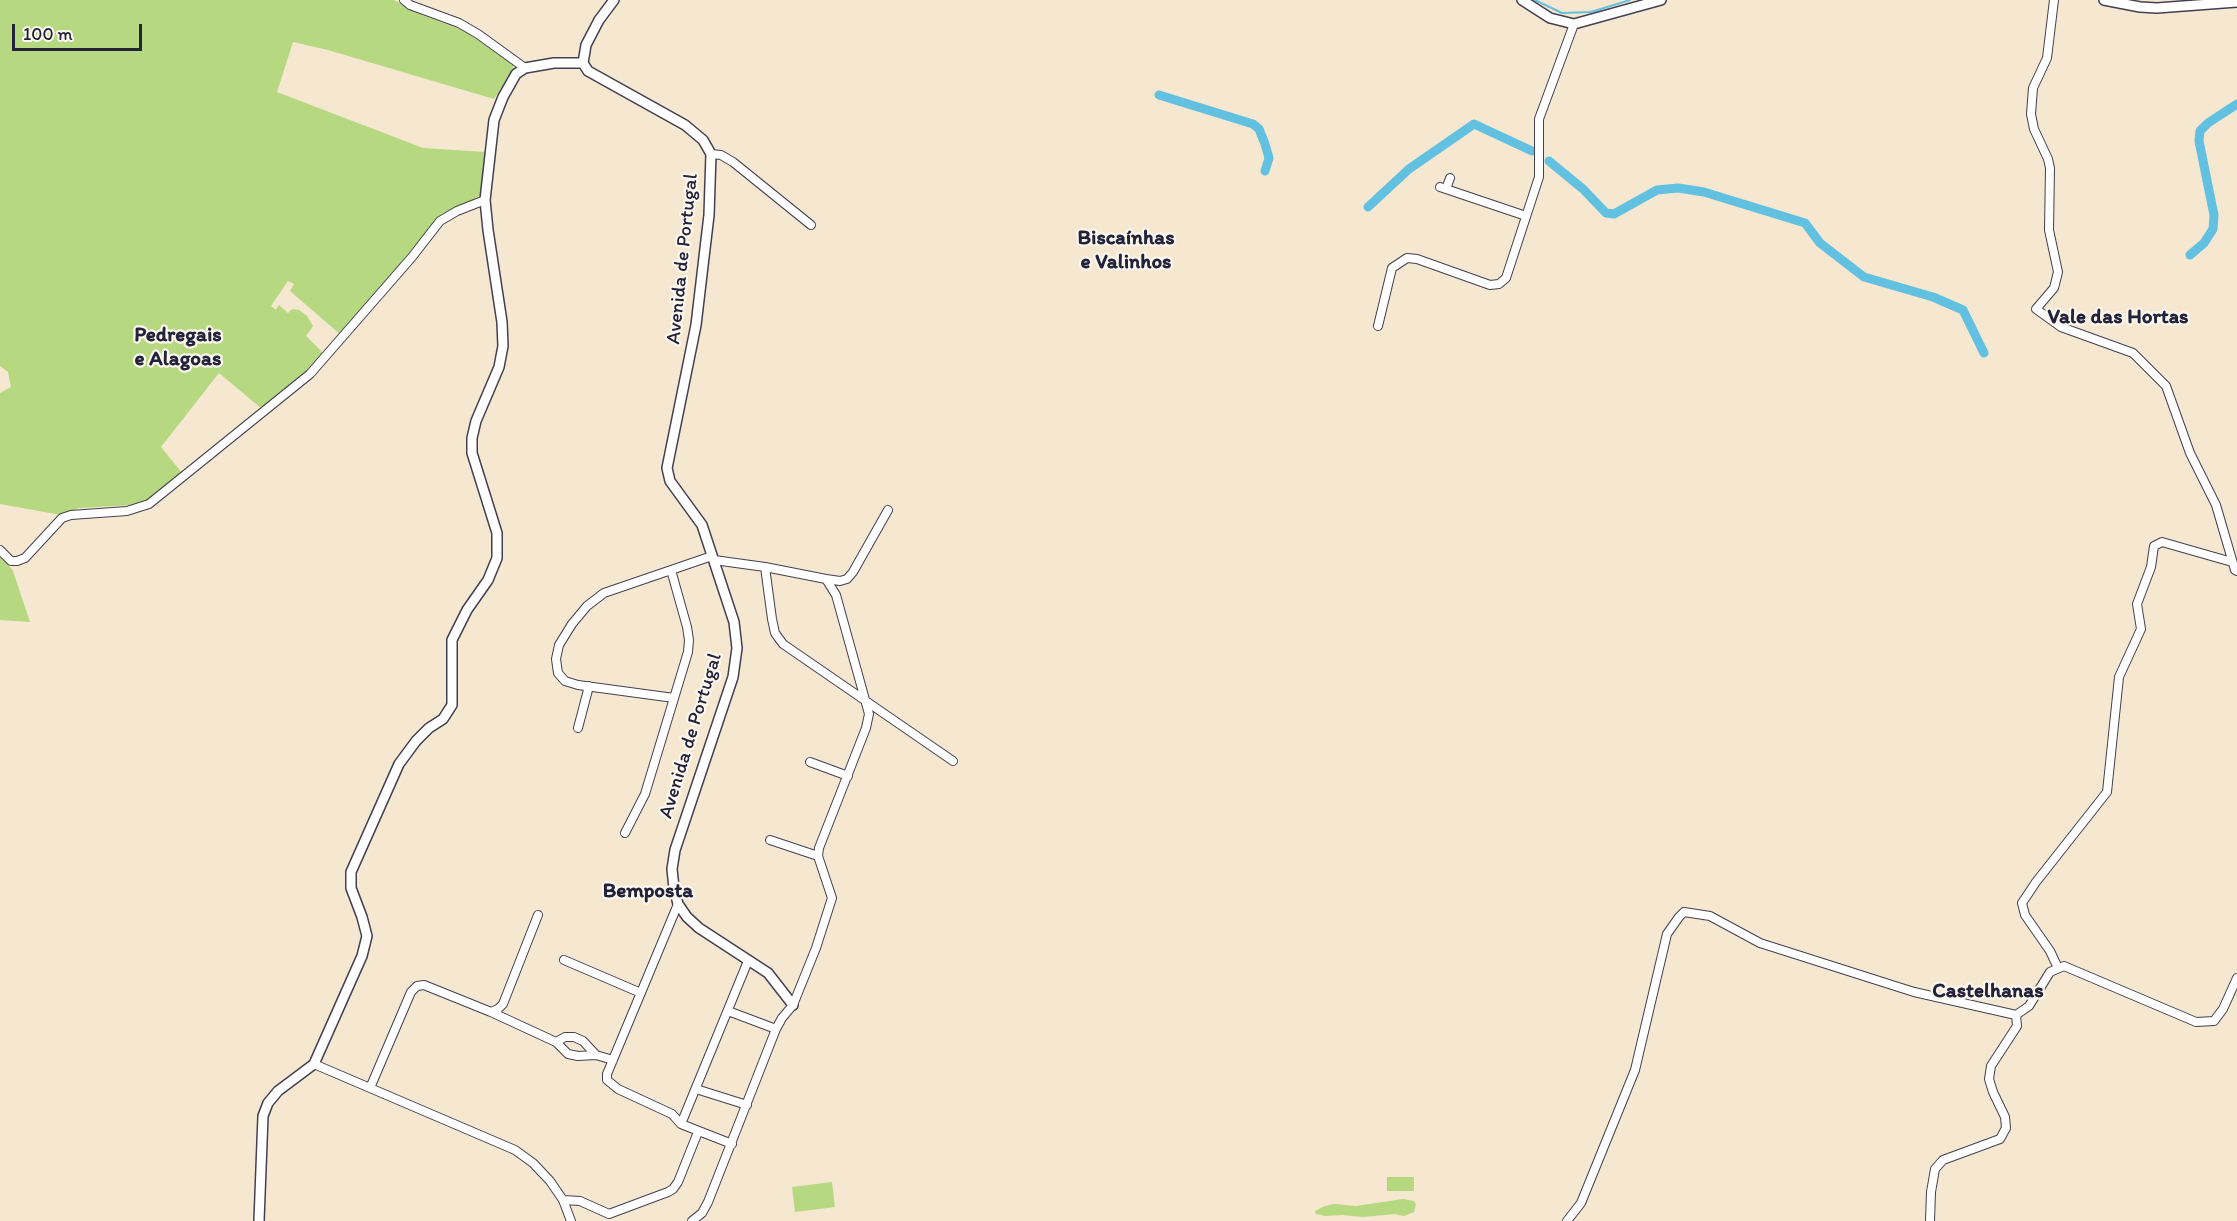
<!DOCTYPE html>
<html>
<head>
<meta charset="utf-8">
<style>
	body { margin:0 }
	#map { position:relative; width:2237px; height:1221px; overflow:hidden; background:#f5e7d0; font-family:Itim,sans-serif }
	canvas { display:block }
	.scale { position:absolute; left:12px; top:24px; width:130px; height:27px; box-sizing:border-box; border:3px solid #22223b; border-top:0; padding-left:8px; font-size:18px; line-height:21px; white-space:nowrap; color:#22223b; -webkit-text-stroke:4px #fbf7ec; paint-order:stroke }
</style>
</head>
<body>
<div id="map">
<canvas width="2237" height="1221"></canvas>
<div class="scale">100 m</div>
</div>
<script>
const context = document.querySelector('canvas').getContext('2d');
context.lineJoin = 'round';
function fillPath(path, color) {
  context.fillStyle = color;
  context.fill(path, 'evenodd');
}
function poly(rows) {
  const path = new Path2D();
  for (const r of rows) {
    path.moveTo(r[0], r[1]);
    for (let i = 2; i < r.length; i += 2) path.lineTo(r[i], r[i + 1]);
  }
  return path;
}
function stroke(path, color, width, dash) {
  context.strokeStyle = color;
  context.lineWidth = width;
  context.lineCap = dash ? 'butt' : 'round';
  context.setLineDash(dash || []);
  context.stroke(path);
}
function drawText(font, color, halo, rows, align = 'center') {
  context.font = font + ' Itim,sans-serif';
  context.lineWidth = 4.5;
  context.setLineDash([]);
  context.textBaseline = 'middle';
  context.strokeStyle = halo;
  context.fillStyle = color;
  for (const [text, x, y, turn = 0] of rows) {
    context.save();
    context.translate(x, y);
    context.rotate((+turn || 0) * Math.PI / 180);
    context.textAlign = isNaN(turn) ? turn : align;
    if (halo) context.strokeText(text, 0, 0);
    context.fillText(text, 0, 0);
    context.restore();
  }
}
const green = poly([
	[0,0,394,0,422,15,465,31,513,65,514,69,494,99,328,50,293,42,277,92,423,148,485,152,482,188,480,195,474,200,441,214,341,335,290,291,294,284,288,281,271,306,276,310,279,305,288,313,292,309,299,310,307,316,313,326,306,336,323,353,305,372,262,409,219,373,161,447,183,474,144,502,131,505,79,508,61,515,0,504,0,393,11,387,8,372,0,366],
	[0,554,13,571,30,622,0,620],
	[1387,1177,1414,1177,1414,1191,1387,1191],
	[832,1182,835,1207,795,1212,792,1187],
	[1403,1199,1414,1201,1416,1204,1414,1212,1404,1216,1395,1214,1363,1217,1342,1215,1325,1216,1316,1214,1315,1211,1325,1206,1334,1204,1356,1206]
]);
const stream = poly([
	[1535,0,1562,13,1591,12,1630,0]
]);
const canal = poly([
	[1159,95,1253,124,1259,129,1265,144,1269,158,1265,171],
	[1549,161,1583,189,1606,213,1614,214,1657,190,1678,188,1704,192,1805,223,1820,243,1864,277,1933,297,1963,310,1984,353],
	[1368,207,1409,169,1474,124,1532,151],
	[2190,255,2204,243,2213,229,2214,215,2199,141,2200,131,2208,123,2237,104]
]);
const minor = poly([
	[404,0,410,5,459,23,478,34,525,68],
	[2054,0,2047,58,2033,88,2031,114,2034,129,2048,159,2050,168,2049,230,2058,272,2054,288,2036,309,2061,327,2133,353,2166,386,2190,453,2216,505,2235,570,2237,571],
	[711,154,721,155,733,162,811,225],
	[1440,187,1526,216],
	[1446,189,1450,178],
	[1378,326,1392,268,1407,258,1417,259,1490,285,1499,284,1506,278,1539,177,1539,119,1574,24],
	[0,550,11,561,17,561,25,558,62,518,71,515,127,511,149,504,310,374,412,257,440,221,457,211,485,200],
	[765,567,772,619,775,633,783,644,953,761],
	[826,579,840,581,847,579,853,572,888,510],
	[674,698,578,685,565,681,558,673,556,659,559,645,572,624,587,606,604,593,712,556],
	[578,728,589,686],
	[810,762,848,776],
	[625,833,645,794,688,652,689,640,687,627,671,570],
	[770,840,818,856],
	[678,904,607,1074,607,1080,618,1089,672,1114,681,1124,732,1144],
	[564,960,641,993],
	[2058,968,2050,951,2025,915,2022,903,2036,882,2107,792,2119,677,2141,629,2137,604,2151,567,2154,546,2162,542,2232,562],
	[728,1011,776,1029],
	[491,1012,498,1009,503,1004,538,915],
	[556,1042,565,1037,574,1037,583,1041,596,1055],
	[314,1064,515,1150,533,1163,550,1181,563,1200,571,1221],
	[370,1088,411,992,417,986,424,985,491,1012,556,1042,568,1054,578,1056,596,1055,613,1060],
	[696,1089,747,1105],
	[681,1124,748,961],
	[563,1200,580,1201,609,1214,668,1192,673,1189,678,1182,698,1132],
	[692,1221,702,1213,708,1202,776,1029,782,1018,793,1005,816,948,832,898,818,856,819,848,866,728,869,714,836,595,826,579,765,567,714,560],
	[1567,1221,1581,1203,1635,1070,1667,934,1679,917,1684,912,1710,916,1760,943,1914,992,2016,1015,2029,1006,2050,972,2064,966,2196,1022,2214,1021,2223,1009,2237,978],
	[1930,1221,1931,1192,1935,1169,1943,1160,2000,1139,2006,1128,2005,1117,1993,1092,1989,1079,1991,1066,2017,1026,2016,1015]
]);
const tertiary = poly([
	[614,0,599,20,586,45,583,63,588,71,685,125,703,140,711,154,709,215,696,325,667,468,670,481,702,525,734,622,737,648,733,677,675,850,672,869,674,888,678,904,687,917,699,928,768,973,793,1005],
	[1522,0,1550,18,1574,24,1661,0],
	[2104,0,2140,7,2157,8,2237,2],
	[259,1221,263,1116,268,1103,278,1091,314,1064,362,956,367,936,362,917,351,888,351,872,399,764,416,741,429,728,443,719,452,705,452,640,467,610,488,580,497,558,497,533,472,453,472,438,476,421,499,367,503,346,502,322,488,230,485,200,494,120,503,97,516,74,525,68,554,63,583,63]
]);
const streetNames = [
	["Avenida de Portugal",683,259,-84],
	["Avenida de Portugal",691,736,-73]
];
const neighbourhoodNames = [
	["Biscaínhas",1126,239],
	["e Valinhos",1126,263],
	["Vale das Hortas",2118,318],
	["Pedregais",178,336],
	["e Alagoas",178,360],
	["Bemposta",648,892],
	["Castelhanas",1988,992]
];
fillPath(green, '#b6d880');
stroke(stream, '#62c1e0', 2);
stroke(canal, '#62c1e0', 9);
stroke(minor, '#424051', 10);
stroke(tertiary, '#424051', 12);
stroke(minor, '#fff', 8);
stroke(tertiary, '#fff', 9);
drawText('20px', '#22223b', '#fbf7ec', streetNames);
drawText('bold 21px', '#22223b', '#fbf7ec', neighbourhoodNames);
</script>
</body>
</html>
